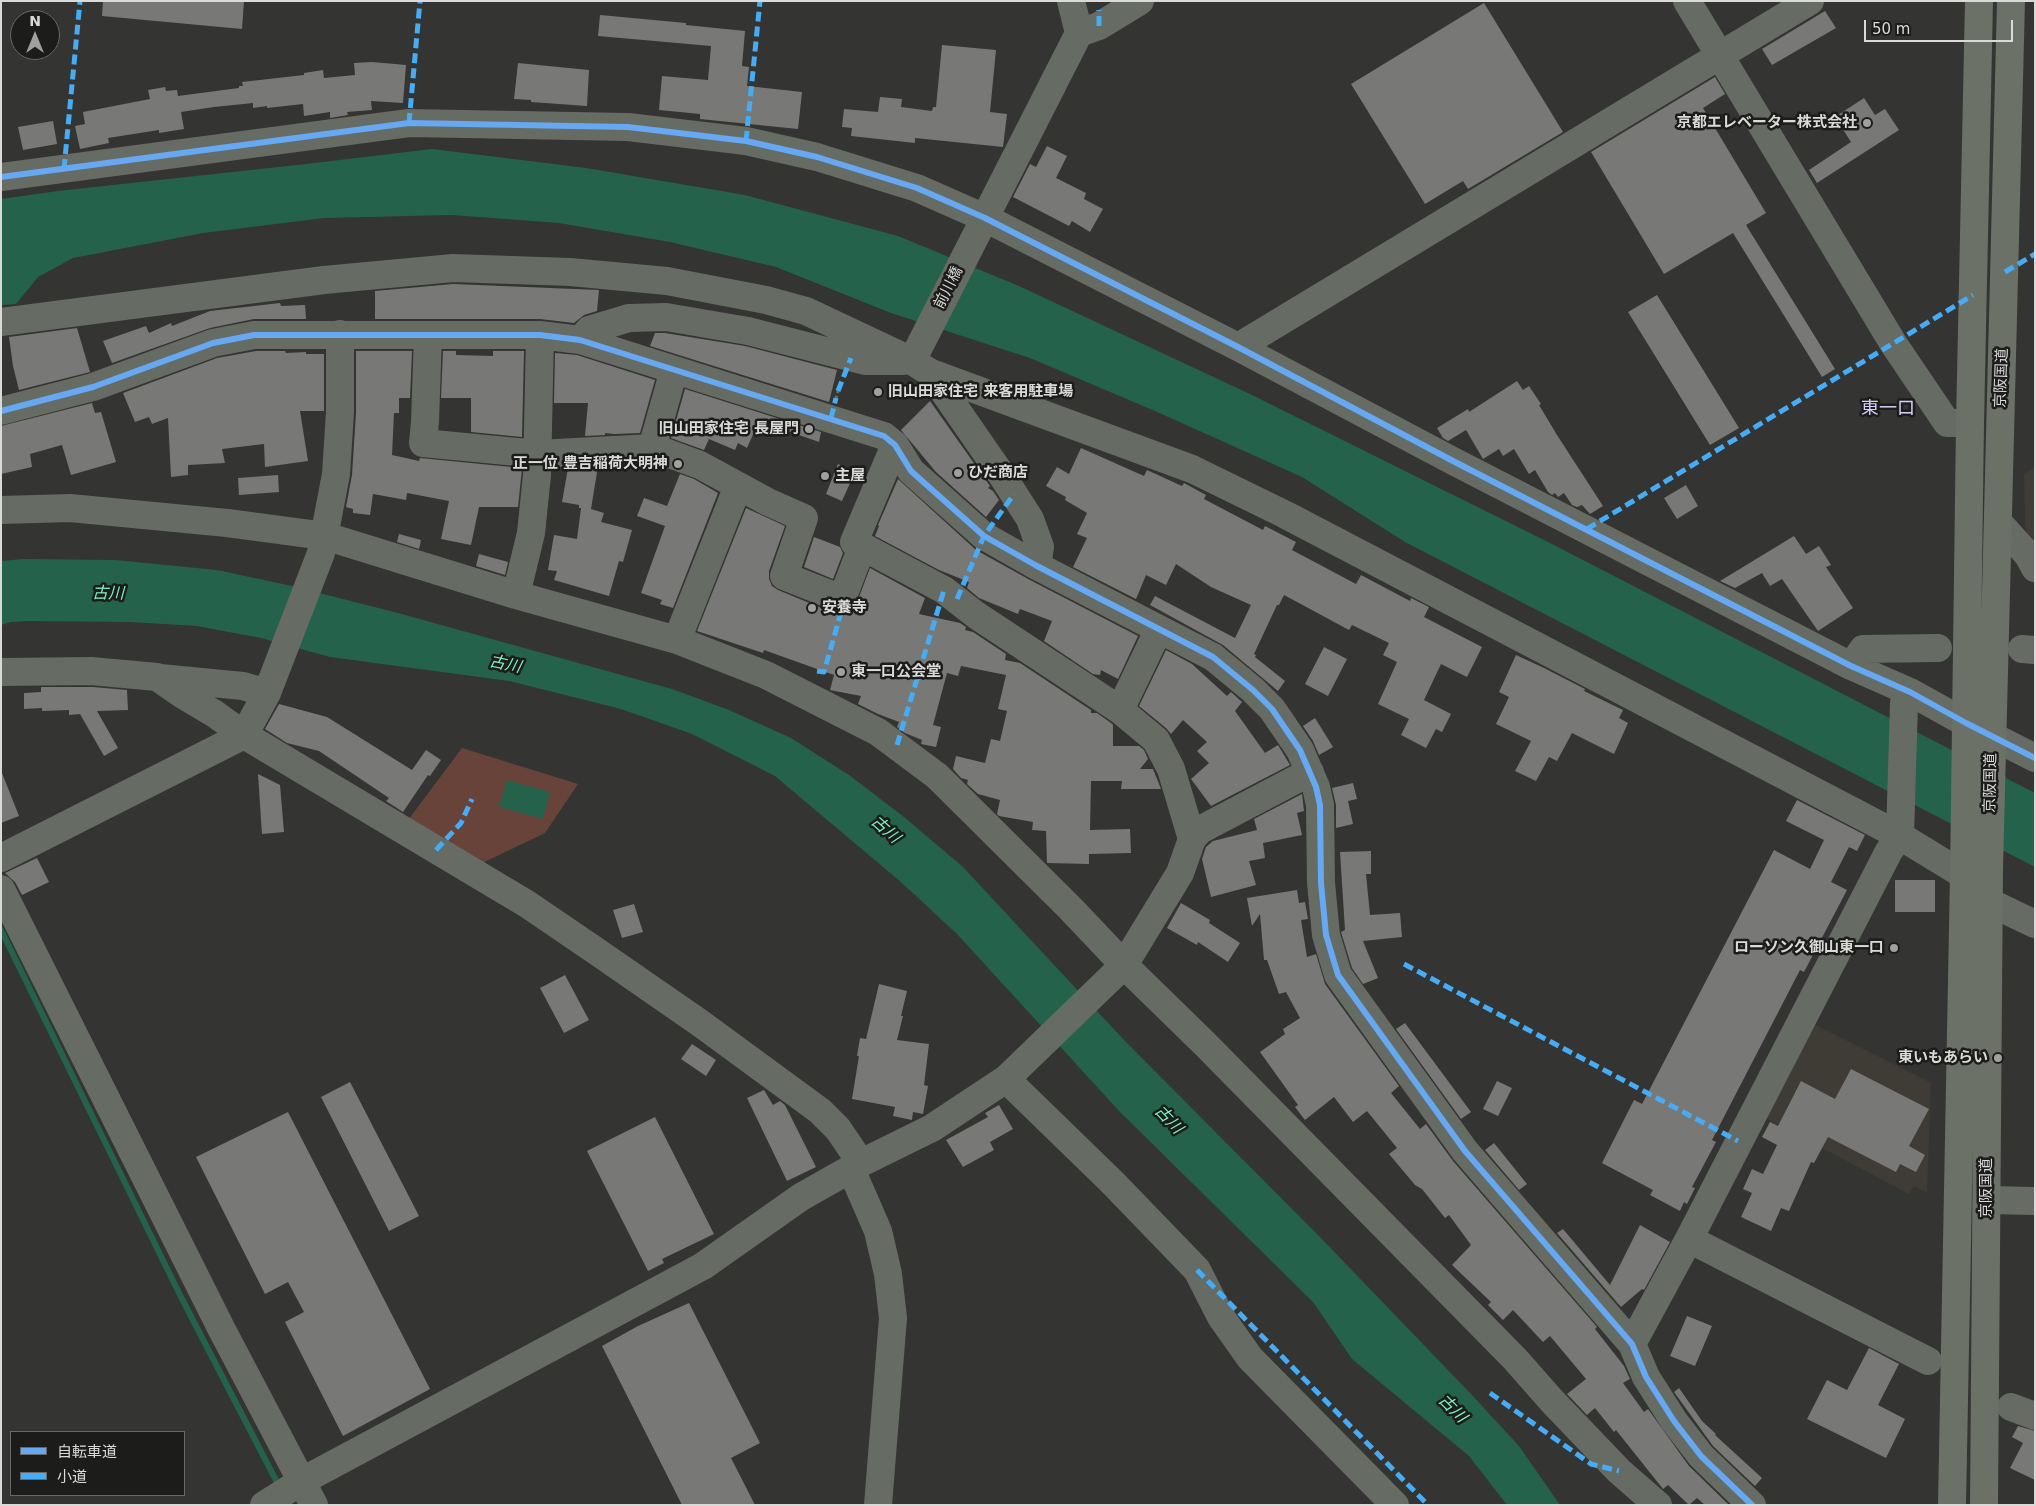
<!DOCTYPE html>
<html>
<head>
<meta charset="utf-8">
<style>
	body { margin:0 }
	#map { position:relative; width:2036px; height:1506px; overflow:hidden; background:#343433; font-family:"DejaVu Sans","Noto Sans JP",sans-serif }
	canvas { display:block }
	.frame { position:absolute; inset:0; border:2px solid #dadad8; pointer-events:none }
	.legend { position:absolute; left:10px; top:1431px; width:175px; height:65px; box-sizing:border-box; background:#1c1c1b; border:1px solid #686867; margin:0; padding:6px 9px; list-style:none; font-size:15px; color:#dadad8 }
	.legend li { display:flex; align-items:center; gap:10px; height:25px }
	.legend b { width:25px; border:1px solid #686867 }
	.north { position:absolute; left:10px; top:10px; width:50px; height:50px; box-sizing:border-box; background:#1c1c1b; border:1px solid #686867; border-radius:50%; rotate:0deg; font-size:14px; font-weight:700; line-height:20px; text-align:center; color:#dadad8 }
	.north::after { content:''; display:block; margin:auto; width:18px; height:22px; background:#a0a09e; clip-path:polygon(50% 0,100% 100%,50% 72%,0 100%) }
	.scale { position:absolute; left:1864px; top:20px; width:149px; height:22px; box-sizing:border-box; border:2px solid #dadad8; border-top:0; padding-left:6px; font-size:15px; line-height:18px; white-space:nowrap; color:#dadad8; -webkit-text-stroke:4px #1c1c1b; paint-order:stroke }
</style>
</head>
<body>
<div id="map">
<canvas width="2036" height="1506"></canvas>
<div class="frame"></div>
<ul class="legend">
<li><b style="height:6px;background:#66a8f1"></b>自転車道</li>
<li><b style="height:6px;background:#46acf6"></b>小道</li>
</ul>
<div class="north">N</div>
<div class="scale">50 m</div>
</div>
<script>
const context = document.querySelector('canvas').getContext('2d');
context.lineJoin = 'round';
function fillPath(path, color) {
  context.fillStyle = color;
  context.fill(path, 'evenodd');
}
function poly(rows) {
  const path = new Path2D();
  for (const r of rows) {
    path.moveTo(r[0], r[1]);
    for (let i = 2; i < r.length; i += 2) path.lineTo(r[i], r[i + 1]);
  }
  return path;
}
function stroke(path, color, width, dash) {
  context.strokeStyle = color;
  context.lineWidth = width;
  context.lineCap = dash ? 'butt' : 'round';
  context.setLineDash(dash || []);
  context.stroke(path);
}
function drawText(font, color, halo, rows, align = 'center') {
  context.font = font + ' "DejaVu Sans","Noto Sans JP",sans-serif';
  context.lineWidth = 5;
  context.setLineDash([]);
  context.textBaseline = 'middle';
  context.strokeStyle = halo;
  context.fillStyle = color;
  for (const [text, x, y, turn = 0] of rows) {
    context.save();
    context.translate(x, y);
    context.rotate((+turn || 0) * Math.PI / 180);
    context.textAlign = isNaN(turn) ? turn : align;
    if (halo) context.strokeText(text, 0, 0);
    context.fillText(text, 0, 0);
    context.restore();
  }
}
const built = poly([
	[2035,467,2035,552,2025,527,2024,474],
	[1809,1022,1931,1083,1927,1193,1914,1186,1909,1194,1760,1115]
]);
const green = poly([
	[462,748,578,784,545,833,474,867,408,820]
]);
const water = poly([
	[432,149,586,168,745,195,898,236,1019,286,1252,395,1550,543,2035,793,2035,867,1405,542,1302,477,1155,411,1030,358,891,313,776,267,670,242,559,223,452,215,324,218,203,233,73,258,38,277,16,304,1,305,1,199,58,191,306,164],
	[23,559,115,560,217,570,292,586,398,613,672,689,729,710,791,738,849,775,904,817,963,867,1123,1039,1318,1235,1471,1394,1519,1446,1560,1505,1507,1505,1469,1456,1352,1359,1313,1302,1120,1112,957,934,902,883,775,776,692,734,621,709,509,681,330,657,261,638,197,626,130,622,29,621,11,622,1,625,1,561],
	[507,780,550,792,543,819,499,807]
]);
const stream = poly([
	[1,930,181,1297,280,1488]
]);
const building = poly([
	[103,1,244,1,242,29,102,16],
	[1484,3,1563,132,1468,189,1463,181,1425,204,1351,84],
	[1825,11,1836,28,1772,65,1762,49],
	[600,15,686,23,686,25,745,31,742,66,749,67,747,86,802,92,798,129,700,119,700,114,659,110,662,76,708,80,711,46,598,36],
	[942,45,996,50,990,112,1007,114,1003,147,915,138,915,143,851,136,852,128,842,127,844,109,878,112,880,97,902,99,901,107,932,111,933,107,936,107],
	[372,62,406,65,403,103,371,101,372,110,347,112,348,115,330,118,330,112,304,116,303,104,267,108,267,106,253,108,253,103,214,107,181,112,184,129,159,133,159,130,108,138,109,143,80,149,75,126,85,124,83,112,150,99,148,90,165,87,166,91,177,90,178,96,239,88,239,86,243,86,242,82,304,75,304,73,323,70,324,78,355,75,354,63],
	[518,63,589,70,587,106,531,102,531,100,514,99],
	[1715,77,1725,94,1703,108,1766,213,1746,225,1835,369,1822,377,1733,233,1664,274,1591,152],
	[1864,98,1875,115,1885,109,1899,130,1817,183,1809,170,1851,142,1835,117],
	[53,121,57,144,23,150,18,127],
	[1047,146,1067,156,1056,178,1086,193,1084,199,1103,209,1090,232,1072,221,1069,226,1013,197,1030,164,1036,167],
	[453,284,599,290,597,311,584,315,574,323,540,319,375,319,375,291],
	[1657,295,1739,428,1710,445,1628,312],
	[280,303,281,306,305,305,306,319,254,319,210,328,112,363,103,341,146,326,149,333,171,323,172,326,210,311],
	[77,328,90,372,19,390,13,366,9,337],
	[655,333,665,333,745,346,837,370,829,402,650,346],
	[256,351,285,351,286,353,306,352,306,354,324,354,324,411,300,411,308,461,265,467,264,444,222,449,225,463,188,465,188,475,171,477,168,418,152,424,149,417,135,422,123,393,217,358],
	[356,351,412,351,410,398,399,398,399,413,394,413,392,455,419,461,420,458,522,468,518,507,479,507,471,545,441,539,449,501,407,493,406,500,373,494,370,515,353,513,353,509,346,507,352,475,356,413],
	[443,351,456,351,456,355,493,356,493,351,524,351,522,437,471,432,471,398,441,398],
	[555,353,577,355,655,380,640,433,614,434,605,433,605,435,585,436,588,403,554,403],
	[1517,381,1523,390,1529,386,1541,404,1539,405,1557,435,1603,506,1590,514,1582,505,1577,507,1572,505,1564,493,1558,497,1555,493,1552,495,1548,492,1535,470,1529,474,1514,449,1503,456,1499,449,1483,459,1466,430,1448,441,1443,438,1437,428,1468,409,1469,412],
	[685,389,821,432,819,442,759,421,747,448,738,443,735,450,709,439,704,450,671,438],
	[930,401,990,486,988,488,993,491,999,500,986,517,936,472,901,430],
	[92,403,95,413,101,412,116,462,71,475,62,445,30,454,32,467,1,474,1,426],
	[1081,448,1144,476,1147,470,1182,486,1184,483,1206,495,1204,499,1263,530,1265,526,1296,542,1292,550,1356,584,1361,575,1410,601,1411,598,1429,607,1424,617,1482,647,1467,677,1441,664,1424,700,1451,714,1442,732,1436,729,1426,748,1401,735,1409,719,1378,704,1397,662,1383,655,1389,643,1352,625,1349,630,1284,595,1279,605,1277,605,1254,654,1256,655,1255,657,1285,681,1278,691,1223,645,1150,605,1155,596,1235,638,1251,605,1211,587,1176,564,1166,585,1146,575,1136,599,1073,567,1087,538,1077,534,1087,513,1065,500,1066,497,1046,486,1057,467,1069,474],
	[838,464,855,472,842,501,826,494],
	[598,466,591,509,604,513,601,522,632,530,623,562,619,561,609,596,554,580,557,571,548,570,554,535,577,539,581,508,579,508,579,505,562,502,568,468],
	[680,474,694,479,718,493,673,608,660,604,662,600,641,593,665,526,637,516,644,498,667,506],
	[278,475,279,492,239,495,238,478],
	[898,479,976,550,1030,580,1138,636,1118,679,1101,670,1100,675,1093,674,1044,641,1052,621,1020,609,1018,614,979,598,967,588,969,582,939,570,875,536,879,526,878,525],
	[1686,485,1698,506,1677,519,1664,498],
	[746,508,785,526,769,571,769,579,772,586,778,590,836,614,845,614,851,611,856,605,870,568,925,598,919,614,960,623,966,627,965,630,973,632,1006,654,1005,660,1020,663,1091,710,1091,713,1097,713,1111,723,1113,725,1113,746,1139,746,1144,750,1148,759,1140,769,1153,769,1161,789,1121,789,1122,781,1091,781,1090,830,1130,829,1131,853,1089,854,1089,864,1047,863,1046,831,1032,830,1033,822,999,816,997,814,1000,800,978,794,967,784,968,780,961,778,953,769,956,756,985,763,991,739,1000,741,1007,711,998,709,1006,675,961,666,958,676,947,673,933,725,941,727,936,747,921,744,922,740,905,733,897,727,899,722,878,714,858,704,861,696,830,690,834,675,764,650,763,653,697,631],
	[399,534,421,540,419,549,397,542],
	[1794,536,1806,554,1819,546,1831,565,1826,567,1853,608,1818,631,1782,579,1770,586,1762,573,1735,588,1720,581],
	[814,537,840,547,843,553,833,579,804,567],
	[479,554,508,562,505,575,476,566],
	[1324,647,1347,659,1328,696,1305,684],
	[1166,650,1192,664,1227,696,1231,692,1242,702,1235,711,1265,753,1278,745,1290,765,1211,806,1191,779,1209,763,1197,751,1207,742,1183,720,1171,734,1166,728,1139,706],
	[1516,655,1544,668,1585,689,1584,691,1623,710,1619,718,1628,723,1614,754,1572,733,1557,761,1549,757,1536,781,1515,771,1531,741,1496,724,1509,697,1499,692],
	[41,687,93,687,127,690,128,710,97,711,118,748,104,756,80,714,69,715,69,710,42,711,42,708,24,709,24,693,41,692],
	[279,704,327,717,412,770,426,750,441,760,430,776,428,775,403,812,386,801,389,798,319,751,287,743,265,729],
	[1315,718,1333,747,1319,755,1313,741,1303,726],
	[2,773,19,816,1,823,1,774],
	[258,774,280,785,284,832,262,834],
	[1353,783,1357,799,1348,801,1353,824,1336,828,1336,805,1332,788],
	[1302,794,1304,811,1297,813,1302,835,1263,843,1265,858,1249,861,1256,885,1211,897,1202,859,1206,847,1213,841,1257,830,1254,819],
	[1797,800,1865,835,1857,851,1849,847,1831,882,1847,890,1804,972,1800,970,1712,1140,1716,1142,1692,1187,1695,1188,1687,1204,1684,1202,1680,1211,1650,1195,1653,1190,1602,1163,1634,1100,1642,1104,1774,850,1810,869,1824,840,1786,821],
	[1371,851,1371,874,1366,874,1370,915,1400,913,1402,937,1363,941,1378,978,1363,984,1352,968,1341,932,1345,930,1340,852],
	[37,858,49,882,22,895,15,882,5,873],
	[1895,880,1935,880,1935,912,1895,912],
	[1297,890,1299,903,1305,902,1308,919,1301,920,1307,957,1316,954,1325,984,1399,1086,1391,1093,1420,1129,1426,1124,1453,1161,1597,1327,1595,1329,1624,1366,1630,1379,1623,1383,1644,1412,1648,1409,1689,1466,1729,1505,1705,1505,1697,1498,1689,1505,1668,1485,1663,1489,1616,1430,1614,1432,1595,1408,1587,1415,1567,1394,1586,1379,1550,1336,1543,1342,1513,1310,1503,1320,1488,1305,1491,1302,1452,1265,1471,1245,1449,1215,1445,1218,1422,1189,1415,1185,1389,1154,1397,1148,1367,1111,1353,1122,1334,1097,1305,1120,1295,1107,1298,1105,1260,1052,1285,1034,1283,1029,1300,1018,1286,992,1279,994,1267,960,1264,960,1260,914,1252,926,1247,898],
	[1181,903,1210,920,1209,923,1240,943,1228,962,1198,942,1197,945,1167,928],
	[634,904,643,932,622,938,613,910],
	[565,975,589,1020,564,1033,540,988],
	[879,984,907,991,901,1016,903,1016,897,1040,929,1044,924,1085,928,1086,923,1114,913,1112,912,1120,893,1116,895,1107,852,1099,859,1056,857,1056,860,1038,866,1039],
	[1405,1023,1471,1112,1461,1119,1396,1029],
	[692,1044,716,1060,706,1076,681,1059],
	[1851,1069,1929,1109,1909,1146,1925,1155,1916,1172,1900,1164,1896,1172,1828,1137,1814,1163,1811,1162,1789,1211,1781,1208,1771,1231,1741,1217,1752,1193,1743,1189,1752,1169,1763,1174,1777,1145,1762,1137,1770,1122,1778,1126,1801,1081,1835,1099],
	[1497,1081,1512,1088,1498,1116,1483,1109],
	[350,1082,419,1216,389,1231,321,1097],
	[764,1090,773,1105,780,1101,785,1105,816,1167,787,1181,747,1098],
	[999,1105,1013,1129,990,1142,994,1150,963,1167,946,1140,988,1117,985,1113],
	[288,1112,430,1389,343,1436,285,1322,304,1312,288,1282,265,1294,196,1157],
	[655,1117,714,1234,662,1259,664,1263,648,1271,587,1151],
	[1494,1143,1527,1184,1519,1190,1485,1150],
	[1640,1225,1670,1242,1644,1290,1642,1289,1621,1307,1557,1233,1563,1229,1610,1285],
	[689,1303,760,1443,731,1458,755,1505,682,1505,602,1346,638,1326],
	[1687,1316,1712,1326,1695,1366,1670,1356],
	[1869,1348,1899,1364,1878,1405,1905,1419,1886,1458,1807,1419,1827,1380,1847,1390],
	[1679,1388,1702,1421,1716,1434,1715,1435,1762,1478,1755,1486,1713,1446,1674,1392],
	[2018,1426,2035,1431,2035,1480,2010,1468,2023,1443,2012,1437]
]);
const path = poly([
	[836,398,838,391]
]);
const minor = poly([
	[1687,1,1893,343,1947,423,1970,423],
	[1079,33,1099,26,1140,1],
	[1,177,409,123,628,127,746,141,817,157,917,188,985,218,1238,347,1453,461,1851,666,1910,692,1966,723,2035,758],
	[1,322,324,280,453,268,570,272,667,281,766,300,806,311,912,361,931,373,1192,469,1284,514,1900,836,1964,875,1989,902,2035,924],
	[428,335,425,422,423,443,538,454,652,448,659,450,700,465,768,502,804,518,784,576,842,599,862,547],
	[580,340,589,330,629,318,666,317,748,331,865,361,903,361],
	[1238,347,1810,1],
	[912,361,1079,33,1071,1],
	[931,373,1003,477,1030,519,1040,547,1037,566],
	[1,411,93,387,213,343,254,335,540,335,580,340,884,436,895,445,911,471,984,536,1037,566,1213,657,1253,690,1272,709,1300,750,1316,787,1320,805,1321,883,1326,935,1338,975,1465,1151,1632,1344,1646,1377,1674,1421,1701,1456,1752,1505],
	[652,448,674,370],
	[1,510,70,508,227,523,325,536,516,595,677,640,766,675,878,732,937,776,1070,908,1124,965,1206,1045,1515,1359,1552,1401,1619,1471,1658,1505],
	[1998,522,2028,555,2035,568],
	[516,595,531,533,537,475,540,335],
	[677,640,738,486],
	[2022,649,2035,650],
	[1851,666,1863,649,1938,648],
	[1,672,91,671,157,677,183,695,215,714,244,735,527,904,596,951,700,1023,820,1111,838,1129,861,1163],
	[160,678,243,686,267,693],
	[1120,710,1159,629],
	[1192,839,1200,830,1310,772],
	[1,858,244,735,267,693,321,553,336,474,340,412,340,334],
	[1,889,221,1328,314,1505],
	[1006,1079,1113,1183,1197,1270,1221,1317,1250,1358,1395,1505],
	[851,1169,878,1231,888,1274,893,1318,878,1505],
	[1987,1200,2035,1201],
	[1689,1239,1928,1361],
	[1632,1344,1689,1239,1889,851,1900,836,1904,703,1910,692],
	[2011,1407,2035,1416],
	[264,1505,302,1481,703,1266,801,1197,861,1163,932,1128,1006,1079,1124,965,1180,873,1192,839,1171,769,1156,740,1120,710,976,615,944,590,854,542,895,445]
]);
const highway = poly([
	[1952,1505,1964,875,1970,423,1979,1],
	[1984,1505,1989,869,2011,1]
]);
const quiet = poly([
	[1099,26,1099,10],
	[409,123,420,1],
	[746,141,760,1],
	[64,169,80,1],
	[2005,272,2035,254],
	[838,391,851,358],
	[831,418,836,398],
	[1587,529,1973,295],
	[957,599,984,536,1014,494],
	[817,671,824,672,844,602,842,599],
	[897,745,944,590],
	[436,850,461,823,472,799],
	[1404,964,1738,1141],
	[1197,1270,1428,1505],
	[1490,1393,1591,1464,1619,1471]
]);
const cycleway = poly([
	[1,177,409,123,628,127,746,141,817,157,917,188,985,218,1238,347,1453,461,1851,666,1910,692,1966,723,2035,758],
	[1,411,93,387,213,343,254,335,540,335,580,340,884,436,895,445,911,471,984,536,1037,566,1213,657,1253,690,1272,709,1300,750,1316,787,1320,805,1321,883,1326,935,1338,975,1465,1151,1632,1344,1646,1377,1674,1421,1701,1456,1752,1505]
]);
const markers = [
	[1867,123,5,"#a0a09e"],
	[878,392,5,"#a0a09e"],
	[809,429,5,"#a0a09e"],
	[678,464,5,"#a0a09e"],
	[958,473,5,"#a0a09e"],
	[825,476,5,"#a0a09e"],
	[812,608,5,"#a0a09e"],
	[841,672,5,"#a0a09e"],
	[1894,948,5,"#a0a09e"],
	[1998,1058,5,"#a0a09e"]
];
const poiNames = [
	["京都エレベーター株式会社",1857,123],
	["旧山田家住宅 来客用駐車場",888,392,"left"],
	["旧山田家住宅 長屋門",799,429],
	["正一位 豊吉稲荷大明神",668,464],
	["ひだ商店",968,473,"left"],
	["主屋",835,476,"left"],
	["安養寺",822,608,"left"],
	["東一口公会堂",851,672,"left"],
	["ローソン久御山東一口",1884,948],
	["東いもあらい",1988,1058]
];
const streetNames = [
	["前川橋",949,288,-63],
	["京阪国道",2002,378,-88],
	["京阪国道",1991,783,-89],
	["京阪国道",1987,1188,-90]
];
const waterNames = [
	["古川",108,594,1],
	["古川",505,665,12],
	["古川",885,830,42],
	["古川",1168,1120,46],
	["古川",1452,1409,45]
];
const quarterNames = [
	["東一口",1888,409]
];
fillPath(built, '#3e3c35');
fillPath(green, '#68433a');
fillPath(water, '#24624b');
stroke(stream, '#24624b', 6);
fillPath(building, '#787877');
stroke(path, '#686a65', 3, [2.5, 2.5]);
stroke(minor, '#666b63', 28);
stroke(highway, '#6b7167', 28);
stroke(quiet, '#46acf6', 5, [10, 5]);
stroke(cycleway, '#66a8f1', 6);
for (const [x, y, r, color] of markers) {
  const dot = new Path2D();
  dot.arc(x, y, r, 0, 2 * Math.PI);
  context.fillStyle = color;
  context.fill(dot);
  stroke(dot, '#1c1c1b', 2);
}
drawText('bold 15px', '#dadad8', '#1c1c1b', poiNames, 'right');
drawText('15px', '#dadad8', '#1c1c1b', streetNames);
drawText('italic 16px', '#7cf5c5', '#1c1c1b', waterNames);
drawText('18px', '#d8cefa', '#1c1c1b', quarterNames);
</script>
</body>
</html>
